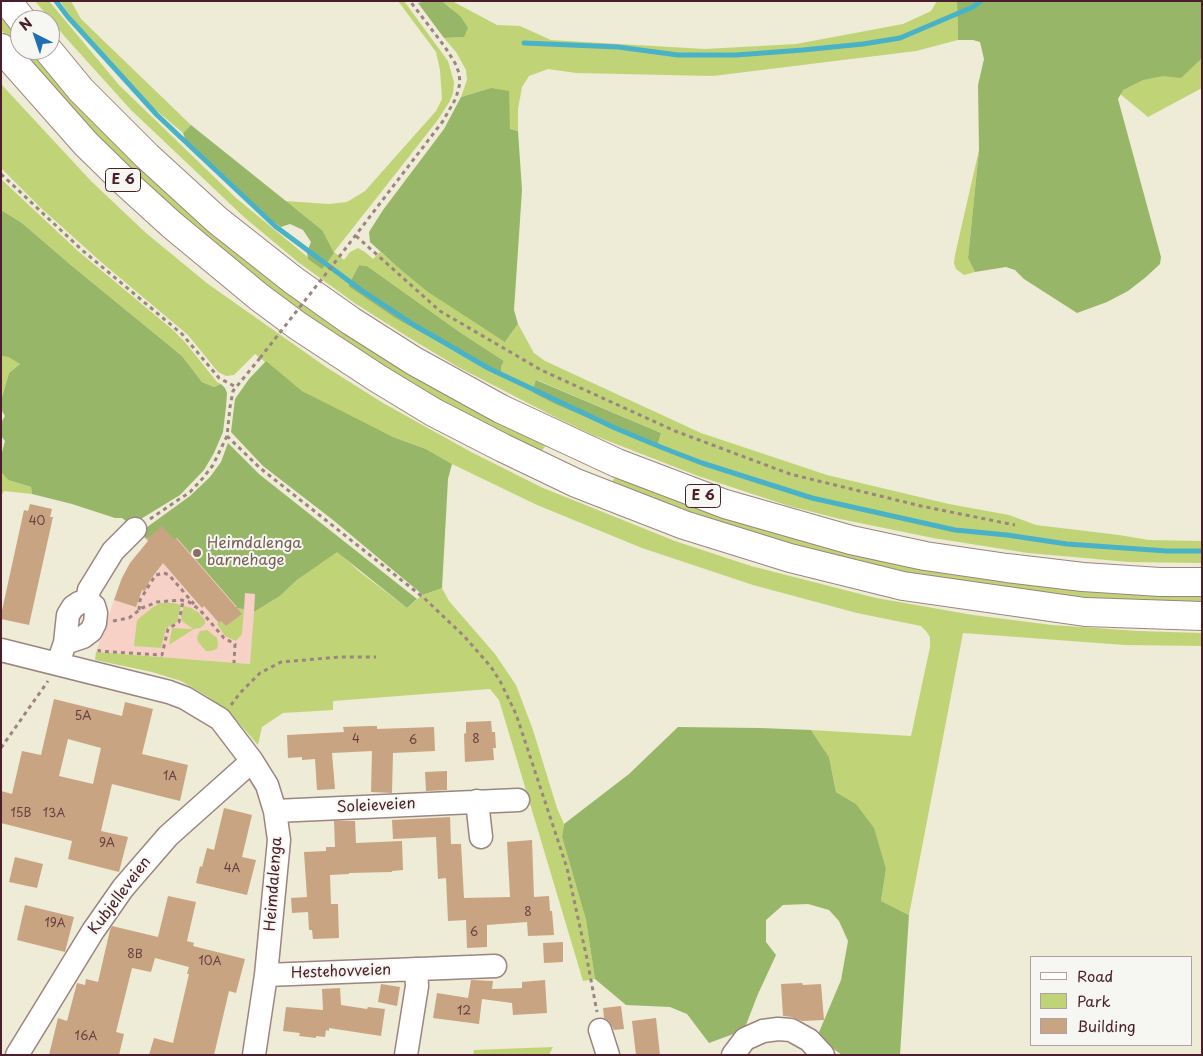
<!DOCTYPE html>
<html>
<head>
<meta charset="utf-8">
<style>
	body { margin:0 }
	#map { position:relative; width:1203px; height:1056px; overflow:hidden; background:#eeebd6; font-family:"Playpen Sans",sans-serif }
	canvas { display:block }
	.frame { position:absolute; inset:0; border:2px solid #4a1f2b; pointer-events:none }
	.legend { position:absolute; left:1030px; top:956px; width:162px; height:90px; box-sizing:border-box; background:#f6f6f2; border:1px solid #b1a0a2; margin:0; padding:6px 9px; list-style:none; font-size:15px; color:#4a1f2b }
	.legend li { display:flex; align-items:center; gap:10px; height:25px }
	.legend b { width:25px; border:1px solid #b1a0a2 }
	.north { position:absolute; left:10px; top:10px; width:50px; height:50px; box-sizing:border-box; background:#f6f6f2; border:1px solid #b1a0a2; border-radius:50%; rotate:319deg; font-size:14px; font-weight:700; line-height:20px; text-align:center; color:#4a1f2b }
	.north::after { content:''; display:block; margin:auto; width:18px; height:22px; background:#1f6fb2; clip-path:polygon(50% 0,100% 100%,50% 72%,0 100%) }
</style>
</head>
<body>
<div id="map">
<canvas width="1203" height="1056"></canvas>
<div class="frame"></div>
<ul class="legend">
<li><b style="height:6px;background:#fff"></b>Road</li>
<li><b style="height:14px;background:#c0d477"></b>Park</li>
<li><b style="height:14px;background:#c9a483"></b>Building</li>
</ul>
<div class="north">N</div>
</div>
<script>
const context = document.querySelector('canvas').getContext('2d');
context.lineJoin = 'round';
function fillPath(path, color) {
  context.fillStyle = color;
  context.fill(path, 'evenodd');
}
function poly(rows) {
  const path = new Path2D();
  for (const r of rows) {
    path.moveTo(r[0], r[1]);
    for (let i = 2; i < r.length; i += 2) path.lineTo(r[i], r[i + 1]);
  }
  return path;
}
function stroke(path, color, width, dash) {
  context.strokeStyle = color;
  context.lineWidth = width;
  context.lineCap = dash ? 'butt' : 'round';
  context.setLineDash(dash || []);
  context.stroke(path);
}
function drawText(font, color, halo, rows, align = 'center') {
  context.font = font + ' "Playpen Sans",sans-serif';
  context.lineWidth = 4;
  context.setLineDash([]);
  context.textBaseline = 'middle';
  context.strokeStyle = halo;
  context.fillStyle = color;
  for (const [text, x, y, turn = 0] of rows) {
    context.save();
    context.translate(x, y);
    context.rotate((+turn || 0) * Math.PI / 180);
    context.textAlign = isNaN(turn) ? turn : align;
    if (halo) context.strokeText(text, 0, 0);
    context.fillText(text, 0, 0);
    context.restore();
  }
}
const built = poly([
	[228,443,255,594,251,664,96,652,122,577,135,556,149,543,139,533,190,496,210,477,221,462]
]);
const green = poly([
	[35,1,49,1,119,85,236,198,321,268,322,230,285,201,329,204,347,202,365,191,436,111,442,99,440,70,436,52,398,1,404,1,448,61,454,82,453,93,450,101,437,121,334,252,344,260,350,252,358,248,365,252,373,259,380,252,394,264,506,341,518,324,534,353,545,361,701,433,827,475,949,504,1009,515,1036,525,1119,535,1149,540,1202,541,1202,563,1129,562,1028,553,933,538,840,519,789,506,698,476,593,435,555,417,458,367,408,337,356,304,298,262,245,218,131,110,66,38],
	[359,265,367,266,461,333,504,361,501,367,484,368,395,318,348,286],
	[537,380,661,433,659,440,648,444,555,404,533,392],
	[60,1,71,1,81,19,191,125,183,133,132,90,87,40],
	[442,1,452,1,497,25,520,26,551,40,705,49,796,44,903,24,931,11,937,1,957,1,958,40,916,51,713,76,576,73,548,69,529,76,522,87,518,109,518,131,510,129,491,88,461,97,467,80,466,70,456,52,444,38,464,37,451,8],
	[1007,1,1202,1,1202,88,1148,117],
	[1,13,20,37,20,50,32,50,75,99,516,430,544,445,545,447,540,452,456,411,308,319,207,240,100,141,1,30],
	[1,84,91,181,146,233,208,284,326,367,383,403,471,452,543,488,675,541,751,566,876,598,973,615,1052,625,1138,631,1202,633,1202,646,1125,645,963,633,909,915,881,901,886,869,856,804,836,792,829,757,811,730,911,736,930,647,930,637,926,631,921,626,857,613,753,585,642,548,537,505,452,464,426,449,393,437,339,411,302,391,255,354,234,375,226,376,218,372,188,335,100,261,41,208,1,168],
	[979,150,968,258,975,272,964,275,956,269,954,263,955,255],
	[1,179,78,251,173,330,185,342,217,382,221,384,214,387,202,382,182,356,72,266,22,223,1,210],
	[1,356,8,357,20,364,9,373,1,399],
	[1,472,8,480,31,487,32,494,4,491,1,496],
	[616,476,692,505,779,534,888,561,1202,594,1202,603,1124,602,1046,596,937,581,745,533,611,483],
	[337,551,360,572,407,608,421,596,442,588,449,601,495,654,516,685,533,730,557,808,564,824,562,837,586,920,595,979,583,981,499,700,490,689,333,701,333,710,283,713,262,727,258,745,231,714,207,696,181,681,152,672,95,660,96,652,250,664,254,612,280,596,297,580],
	[161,603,173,603,181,605,177,622,166,628,161,648,134,646,137,620,153,607],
	[184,606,191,608,199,613,205,620,205,624,200,628,194,629,169,645,172,628,193,629,182,621,181,617],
	[235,608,244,609,242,634,236,641,225,636,217,624,221,621,226,626,234,619],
	[207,630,217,638,218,644,217,649,211,651,206,651,198,642,197,637,200,631],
	[553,1047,549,1055,473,1055,474,1050]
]);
const forest = poly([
	[427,1,442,1,461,17,468,28,464,37,444,38,418,3],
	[957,1,1202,1,1202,58,1181,78,1163,76,1143,80,1123,90,1118,99,1161,257,1160,264,1146,277,1128,291,1107,302,1077,313,1024,279,1015,270,1006,267,975,272,968,258,979,150,978,85,984,59,980,42,973,40,958,40],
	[491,88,509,91,510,129,518,131,522,190,514,310,518,324,505,342,428,292,394,264,370,242,369,232,383,210,444,129,461,97],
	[191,125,322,230,334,253,322,269,308,259,307,252,311,242,303,230,290,224,281,227,259,212,186,141,183,133],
	[1,210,22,223,72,266,182,356,202,382,214,387,221,384,225,388,227,393,226,407,223,432,214,453,204,470,180,495,131,525,122,518,115,518,72,504,32,494,31,487,8,480,1,472,1,456,5,441,1,436,1,423,5,416,1,409,1,400,9,373,20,364,8,357,1,356],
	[359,265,367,266,461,333,504,361,501,367,501,377,395,318,348,286],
	[266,361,302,391,393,437,426,449,452,464,448,479,442,588,423,595,333,520,263,466,231,432,235,399,249,379],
	[536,380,661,433,659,440,656,446,648,444,555,404,532,392],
	[228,443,259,474,417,599,407,608,337,552,297,580,280,596,254,612,255,594,245,593,244,609,235,608,237,607,177,538,174,540,162,527,147,539,139,533,190,496,210,477,221,462],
	[678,727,760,728,811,730,829,757,836,792,856,804,874,828,886,869,881,901,909,915,900,1055,842,1055,817,1037,841,980,848,941,839,921,829,910,808,904,783,905,766,920,766,942,776,955,758,994,744,1030,709,1043,687,1014,670,1007,626,1005,595,979,586,920,562,837,564,824,629,774]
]);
const stream = poly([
	[56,1,68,17,157,115,275,226,361,290,414,325,488,368,615,428,663,448,702,463,812,498,955,530,1007,535,1067,544,1167,551,1202,551],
	[524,43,618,47,678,55,736,55,803,50,863,44,900,38,973,7,981,1]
]);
const building = poly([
	[30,504,52,509,50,517,53,517,29,625,1,619,1,615,24,510,28,511],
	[162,526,174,540,176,538,242,614,226,626,221,621,219,623,204,606,202,608,163,563,150,580,145,591,142,590,136,607,114,600,122,578,130,563,148,541,147,539],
	[54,699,122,716,125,702,153,709,142,754,188,765,180,801,112,784,101,831,128,837,119,872,68,859,72,841,1,823,1,791,12,794,22,751,41,755],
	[68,739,101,748,93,784,59,776],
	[491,721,492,732,495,732,496,748,493,748,494,760,465,762,464,734,466,733,466,722],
	[369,726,377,726,377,729,434,727,435,751,393,753,392,793,371,792,372,751,332,753,335,789,317,790,315,759,302,760,302,757,288,758,287,735,344,732,343,727],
	[447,771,447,790,426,791,425,772],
	[224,808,252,815,242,857,256,860,247,895,196,883,200,866,202,867,207,848,214,850],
	[450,817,451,844,461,844,464,898,510,897,507,842,532,840,534,897,549,896,550,911,552,911,554,935,528,936,527,922,487,925,487,947,467,948,466,920,448,921,446,878,438,879,436,837,393,839,392,820],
	[334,821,355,821,356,843,402,841,403,870,392,871,392,872,349,873,349,874,330,875,331,904,338,904,339,938,313,939,312,930,309,930,308,912,292,913,291,898,307,897,304,852,326,851,326,847,335,847],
	[15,857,43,864,37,888,9,882],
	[168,896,196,902,187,941,194,943,193,946,245,959,236,993,229,991,214,1055,149,1055,154,1038,173,1043,189,974,187,974,189,967,155,958,151,972,132,968,116,1032,124,1034,119,1055,49,1055,58,1018,67,1021,77,983,85,985,86,979,98,982,110,930,112,926,158,937],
	[25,905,74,917,65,952,17,940],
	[563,942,563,962,544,963,543,943],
	[471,980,493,981,492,989,522,988,522,982,545,980,547,1013,513,1015,512,1003,482,999,479,1024,433,1018,437,993,468,998],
	[802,983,803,985,821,984,824,1020,802,1021,792,1017,783,1016,781,984],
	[381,984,400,987,397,1006,378,1002],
	[340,988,341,1005,367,1009,368,1007,385,1009,381,1036,329,1028,329,1031,326,1030,325,1037,316,1036,316,1038,299,1036,300,1033,283,1031,286,1007,323,1010,322,989],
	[621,1006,624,1029,614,1030,609,1021,604,1018,603,1008],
	[656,1018,660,1055,636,1055,632,1021]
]);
const path = poly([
	[1,174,82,250,182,334,219,378,236,387],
	[356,236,440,311,541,370,675,431,790,474,921,506,1015,525],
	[339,257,443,121,456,98,460,83,459,73,455,63,445,47,410,1],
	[227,436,260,468,424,598,464,636,491,667,500,681,516,714,567,868,587,959,597,1012],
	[150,519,190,492,203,478,213,465,227,436,230,407,233,391,260,358],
	[139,610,140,600,153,579,156,575,164,573,169,575,194,604],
	[113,621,129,618,142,608,157,602,181,600,189,602,200,610,224,638,235,644,234,663],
	[99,649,99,651,162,655,168,629,179,622,183,601],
	[231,705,240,693,260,673,281,662,340,657,376,657],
	[1,748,48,681]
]);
const minor = poly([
	[65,643,68,615,73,607,79,603,87,601],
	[1,650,169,692,185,698,220,719,252,761,267,785,275,811,279,840,266,975,254,1055],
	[58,663,65,643,83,637,91,631,95,623,96,613,94,606,87,601,89,590,113,551,135,529],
	[477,801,481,837],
	[275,811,518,800],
	[266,975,495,966],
	[600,1030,608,1055],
	[17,1055,93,931,123,888,168,836,252,761],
	[406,1055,417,986,416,969],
	[733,1055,745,1039,763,1031,778,1029,791,1030,809,1040,823,1055]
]);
const highway = poly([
	[7,1,22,20],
	[1,48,86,144,128,185,172,225,259,297,298,326,377,378,433,412,503,448,576,483,684,525,790,558,903,586,1085,612,1202,616],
	[48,50,81,90,147,156,217,220,293,280,351,321,414,361,501,409,617,463,725,504,851,540,925,556,1007,568,1083,577,1160,582,1202,582]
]);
const pathBridge = poly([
	[260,358,339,257]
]);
const markers = [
	[197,553,5,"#8d6e63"]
];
const numberNames = [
	["40",37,522],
	["5A",83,717],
	["4",356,740],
	["8",476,740],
	["6",413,741],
	["1A",170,777],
	["15B",21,814],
	["13A",54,814],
	["9A",107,844],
	["4A",232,869],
	["8",528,913],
	["19A",55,924],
	["6",474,933],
	["8B",135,955],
	["10A",210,962],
	["12",464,1012],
	["16A",86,1037]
];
const shields = [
	[123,180,35],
	[703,496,35]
];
const shieldNames = [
	["E 6",123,180],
	["E 6",703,496]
];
const educationNames = [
	["Heimdalenga",207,544],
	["barnehage",207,561]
];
const streetNames = [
	["Soleieveien",376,806,-3],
	["Heimdalenga",274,884,-86],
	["Kubjelleveien",120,896,-53],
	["Hestehovveien",341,972,-2]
];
fillPath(built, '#f7d1c6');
fillPath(green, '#c0d477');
fillPath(forest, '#98b668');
stroke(stream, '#49b2c7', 5);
fillPath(building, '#c9a483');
stroke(minor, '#9c8580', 25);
stroke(highway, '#9c8580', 30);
stroke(path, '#9c8580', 3, [4, 4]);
stroke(minor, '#fff', 22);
stroke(highway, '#fff', 28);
stroke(pathBridge, '#9c8580', 3, [4, 4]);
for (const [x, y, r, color] of markers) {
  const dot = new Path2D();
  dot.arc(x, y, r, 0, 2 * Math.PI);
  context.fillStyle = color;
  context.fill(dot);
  stroke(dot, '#f6f6f2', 2);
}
drawText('12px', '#6a4041', null, numberNames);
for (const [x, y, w] of shields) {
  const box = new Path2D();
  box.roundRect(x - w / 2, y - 11.5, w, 23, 4);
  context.fillStyle = '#f6f6f2';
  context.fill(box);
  stroke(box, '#4a1f2b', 1);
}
drawText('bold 14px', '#4a1f2b', null, shieldNames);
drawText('15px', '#785e54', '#f6f6f2', educationNames, 'left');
drawText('15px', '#4a1f2b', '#f6f6f2', streetNames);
</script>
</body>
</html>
